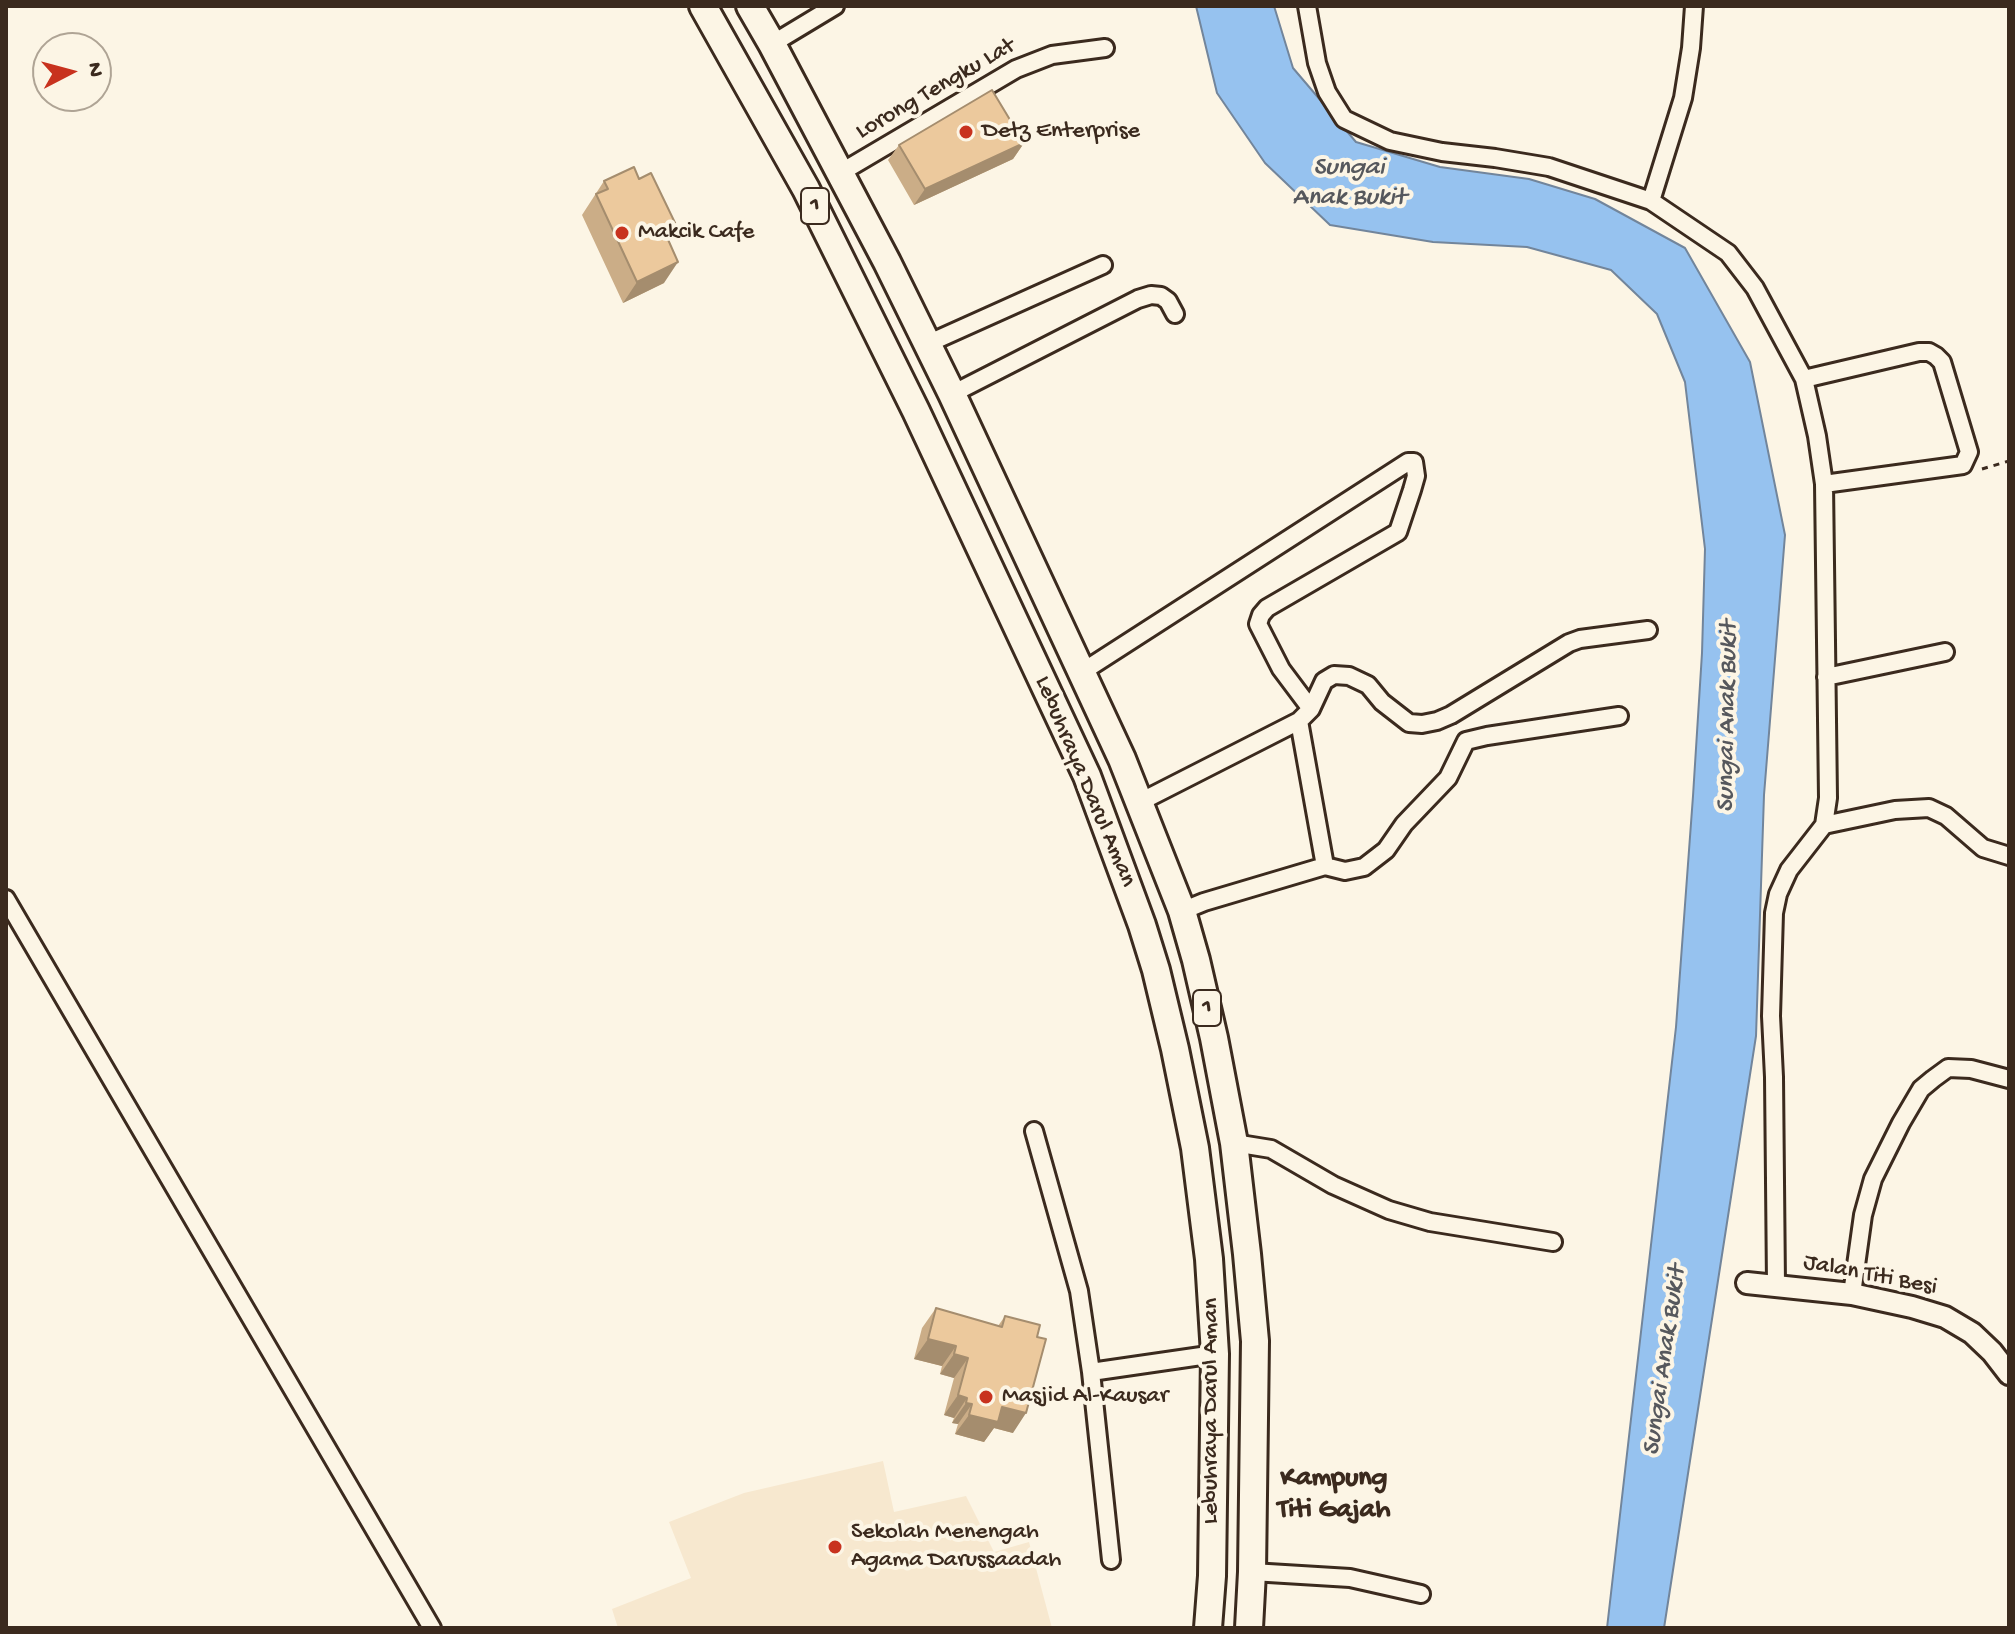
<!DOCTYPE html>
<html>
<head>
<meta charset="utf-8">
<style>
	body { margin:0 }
	#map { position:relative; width:2015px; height:1634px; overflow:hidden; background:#fcf5e5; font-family:"Gochi Hand",sans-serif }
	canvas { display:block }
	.frame { position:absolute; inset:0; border:8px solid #3b2a1e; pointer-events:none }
	.north { position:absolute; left:32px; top:32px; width:80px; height:80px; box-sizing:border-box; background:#fcf5e5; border:2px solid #afa495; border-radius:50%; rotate:84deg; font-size:22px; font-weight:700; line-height:32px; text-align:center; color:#3b2a1e }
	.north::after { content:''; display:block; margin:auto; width:28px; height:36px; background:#c8321e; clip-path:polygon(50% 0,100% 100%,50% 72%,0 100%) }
</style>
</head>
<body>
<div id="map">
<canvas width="2015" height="1634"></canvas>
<div class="frame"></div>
<div class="north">N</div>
</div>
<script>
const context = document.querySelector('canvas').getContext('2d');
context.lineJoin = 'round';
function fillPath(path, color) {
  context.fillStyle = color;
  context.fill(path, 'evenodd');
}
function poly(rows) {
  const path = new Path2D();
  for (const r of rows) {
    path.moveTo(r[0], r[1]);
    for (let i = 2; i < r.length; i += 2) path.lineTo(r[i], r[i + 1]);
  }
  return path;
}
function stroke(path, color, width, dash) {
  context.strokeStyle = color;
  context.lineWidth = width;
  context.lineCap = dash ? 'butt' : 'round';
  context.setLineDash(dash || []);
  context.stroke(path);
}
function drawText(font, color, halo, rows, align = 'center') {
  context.font = font + ' "Gochi Hand",sans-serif';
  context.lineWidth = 8;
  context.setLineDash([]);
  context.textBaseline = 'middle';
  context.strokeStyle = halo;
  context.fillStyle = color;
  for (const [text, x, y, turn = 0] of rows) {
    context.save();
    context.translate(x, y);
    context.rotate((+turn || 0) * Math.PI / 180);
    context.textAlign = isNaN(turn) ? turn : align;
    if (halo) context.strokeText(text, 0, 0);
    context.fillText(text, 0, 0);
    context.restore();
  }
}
const built = poly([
	[883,1461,894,1512,966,1496,994,1552,1029,1542,1052,1628,618,1628,612,1609,691,1578,669,1522,744,1493]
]);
const water = poly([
	[1196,6,1274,6,1293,68,1356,142,1440,167,1529,179,1595,199,1685,248,1750,362,1785,535,1764,795,1756,1036,1664,1628,1607,1628,1676,1027,1693,796,1702,653,1705,549,1685,382,1657,314,1611,270,1527,247,1433,242,1330,225,1265,163,1217,93,1196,6]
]);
const path = poly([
	[1982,469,2009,461]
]);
const minor = poly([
	[1307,6,1317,63,1327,92,1344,119,1390,141,1442,152,1495,158,1549,167,1651,201,1728,253,1755,288,1804,379,1817,436,1824,484,1828,798,1824,825,1789,870,1778,894,1774,913,1771,1016,1774,1077,1776,1285],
	[772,44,835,6],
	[840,173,1016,69,1052,55,1105,48],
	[1651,201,1683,98,1691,48,1694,6],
	[927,344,1103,265],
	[1804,379,1919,352,1929,352,1936,356,1942,362,1969,452,1963,465,1824,484],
	[952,394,1138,299,1151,295,1161,296,1168,301,1175,314],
	[1082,672,1408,462,1414,462,1416,476,1412,490,1398,532,1267,608,1261,615,1258,624,1281,669,1311,709],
	[1826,677,1945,652],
	[1299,721,1325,866],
	[1140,802,1299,721,1311,709,1324,681,1334,675,1349,676,1368,685,1382,702,1409,723,1422,724,1437,721,1451,715,1569,643,1580,639,1648,630],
	[1824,825,1895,810,1929,808,1946,816,1983,848,2009,856],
	[6,899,432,1628],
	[1182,911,1204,902,1325,866,1345,871,1364,867,1386,850,1404,824,1448,778,1466,741,1487,736,1619,716],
	[1034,1131,1079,1291,1091,1372,1111,1560],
	[1234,1143,1271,1149,1333,1185,1389,1210,1430,1222,1553,1242],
	[1852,1294,1863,1215,1873,1179,1901,1123,1921,1089,1933,1079,1948,1068,1971,1069,2009,1079],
	[1091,1372,1215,1354],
	[1252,1572,1350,1578,1421,1594]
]);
const tertiary = poly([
	[1747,1283,1852,1294,1912,1307,1945,1317,1972,1333,1992,1352,2009,1374]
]);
const trunk = poly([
	[703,6,806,189,916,411,1087,776,1142,925,1156,970,1175,1049,1195,1148,1209,1259,1215,1354,1212,1576,1208,1628],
	[750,6,772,44,887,262,952,394,1122,759,1182,911,1196,960,1214,1038,1234,1143,1247,1254,1255,1341,1252,1572,1249,1628]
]);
const wall = poly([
	[1024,143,1013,159,914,205,888,160,899,145],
	[639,179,678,229,669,242,664,283,623,303,582,215,604,181],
	[936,1308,998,1326,1005,1316,1013,1433,994,1428,984,1442,955,1434,958,1424,952,1423,954,1418,944,1415,954,1378,940,1374,942,1366,914,1359,922,1328]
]);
const shadedWall = poly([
	[1024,143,1013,159,914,205,925,189],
	[678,229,663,250,666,235],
	[678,262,664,283,623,303,637,282],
	[928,1339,956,1346,942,1366,914,1359],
	[954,1354,968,1358,954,1378,940,1374],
	[958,1395,967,1398,954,1418,944,1415],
	[966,1403,972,1404,958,1424,952,1423],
	[1002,1407,1026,1413,1013,1433,994,1428,984,1442,955,1434,969,1415]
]);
const building = poly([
	[992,90,1024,143,925,189,899,145,992,90],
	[634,167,639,179,651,173,678,229,666,235,678,262,637,282,596,194,608,189,604,181,634,167],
	[936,1308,1002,1327,1005,1316,1040,1325,1037,1337,1046,1339,1026,1413,1002,1407,998,1422,969,1415,972,1404,966,1403,967,1398,958,1395,968,1358,954,1354,956,1346,928,1339,936,1308]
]);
const markers = [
	[966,132,8,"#c8321e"],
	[622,233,8,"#c8321e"],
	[986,1397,8,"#c8321e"],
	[835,1547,8,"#c8321e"]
];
const shields = [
	[815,206,28],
	[1207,1008,28]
];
const shieldNames = [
	["1",815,206],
	["1",1207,1008]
];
const streetNames = [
	["Lorong Tengku Lat",936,90,-30],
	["Lebuhraya Darul Aman",1084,782,67],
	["Jalan Titi Besi",1870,1276,11],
	["Lebuhraya Darul Aman",1212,1411,-90]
];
const poiNames = [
	["Detz Enterprise",982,132],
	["Makcik Cafe",638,233],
	["Masjid Al-Kausar",1002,1397],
	["Sekolah Menengah",851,1533],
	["Agama Darussaadah",851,1561]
];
const waterNames = [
	["Sungai",1349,169],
	["Anak Bukit",1349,199],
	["Sungai Anak Bukit",1729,717,-89],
	["Sungai Anak Bukit",1666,1361,-82]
];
const quarterNames = [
	["Kampung",1334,1480],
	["Titi Gajah",1334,1512]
];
fillPath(built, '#f7e8cf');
fillPath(water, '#96c2ef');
stroke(water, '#72859b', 2);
stroke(minor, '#3b2a1e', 22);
stroke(tertiary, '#3b2a1e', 26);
stroke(trunk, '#3b2a1e', 32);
stroke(path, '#3b2a1e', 3, [6, 6]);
stroke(minor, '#fcf5e5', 16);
stroke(tertiary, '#fcf5e5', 20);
stroke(trunk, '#fcf5e5', 26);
fillPath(wall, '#cbad87');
fillPath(shadedWall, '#a58d6e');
fillPath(building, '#ecc99d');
stroke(building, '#a58d6e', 2);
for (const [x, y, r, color] of markers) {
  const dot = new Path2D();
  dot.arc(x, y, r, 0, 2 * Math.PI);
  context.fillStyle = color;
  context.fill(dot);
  stroke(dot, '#fcf5e5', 3);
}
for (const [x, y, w] of shields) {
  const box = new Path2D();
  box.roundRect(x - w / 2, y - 18, w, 36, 6);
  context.fillStyle = '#fcf5e5';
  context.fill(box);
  stroke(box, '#3b2a1e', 2);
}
drawText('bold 22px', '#3b2a1e', null, shieldNames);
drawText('24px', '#3b2a1e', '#fcf5e5', streetNames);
drawText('24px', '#3b2a1e', '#fcf5e5', poiNames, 'left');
drawText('italic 26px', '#56585d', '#fcf5e5', waterNames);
drawText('bold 28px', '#3b2a1e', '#fcf5e5', quarterNames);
</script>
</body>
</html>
